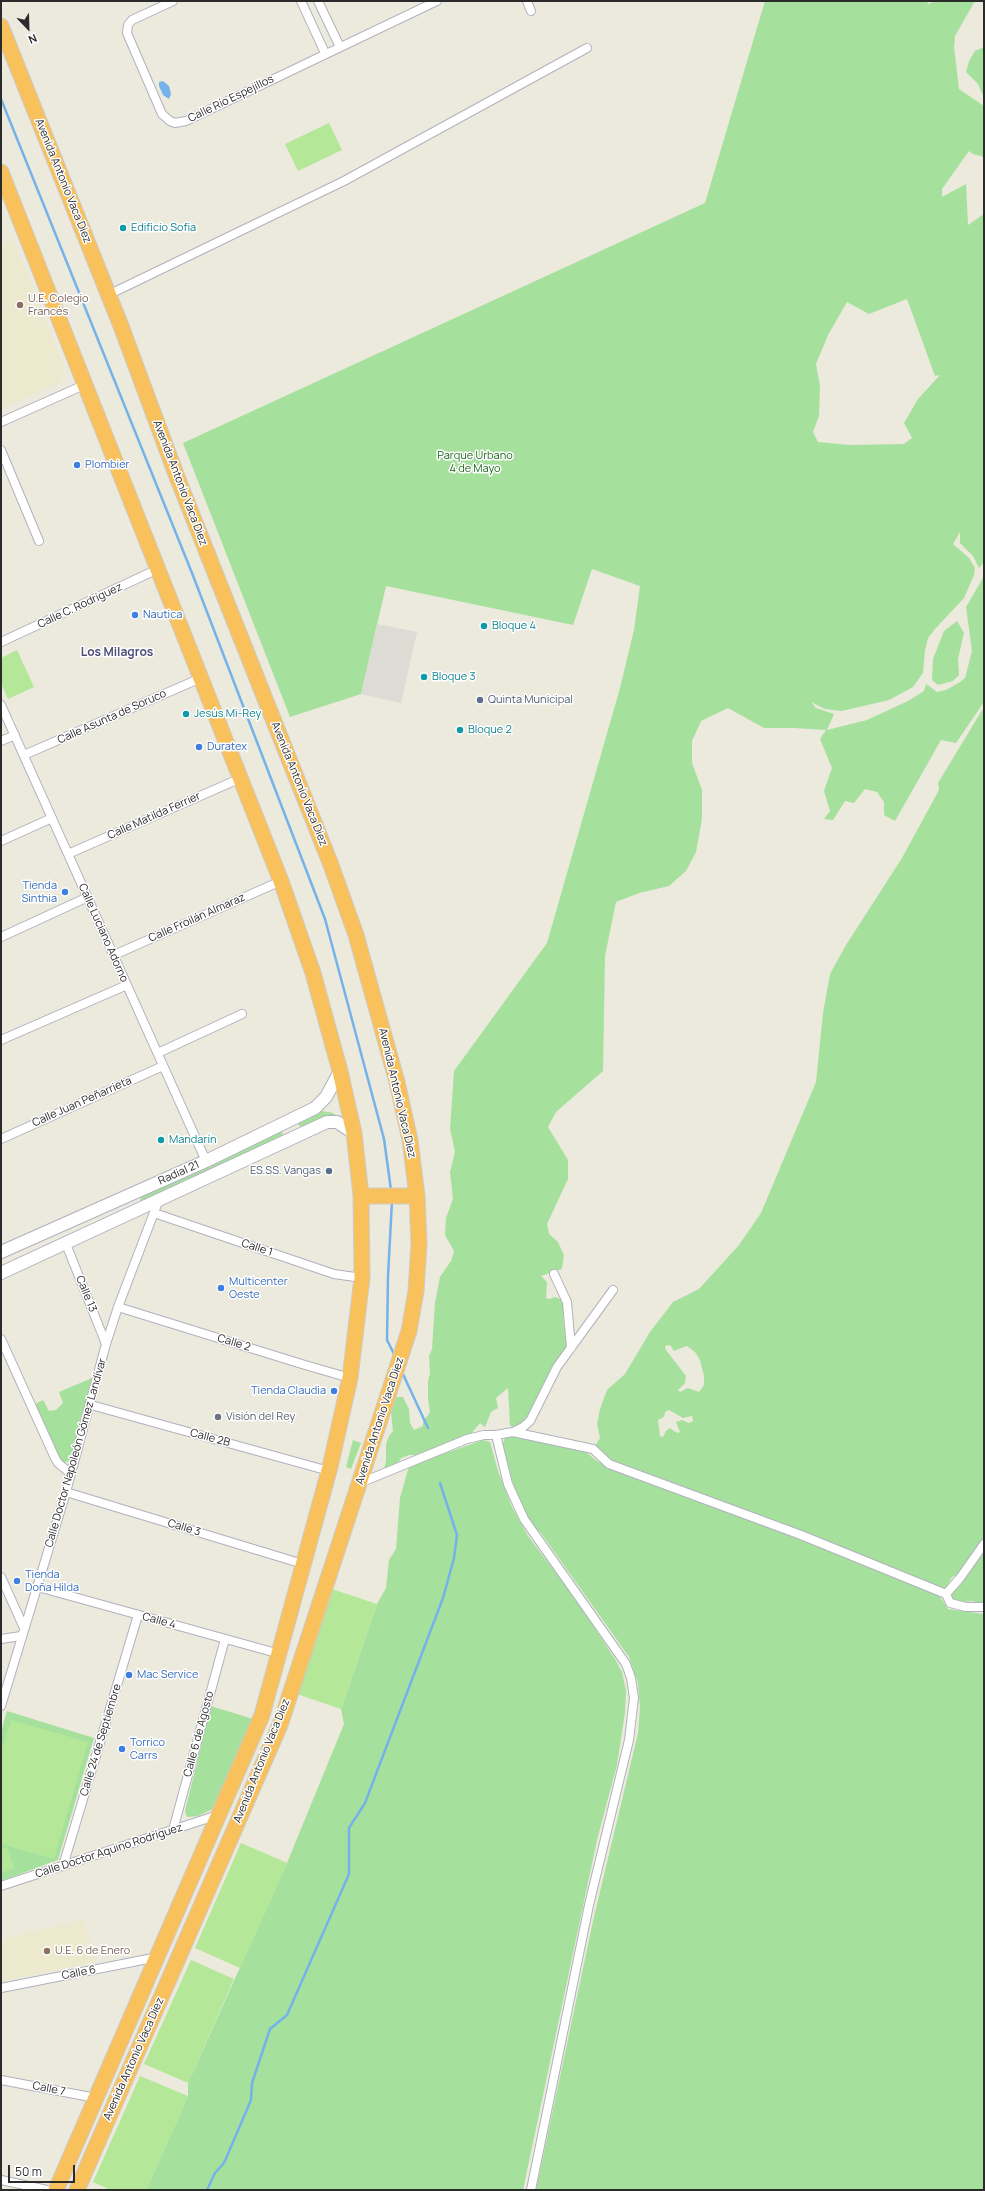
<!DOCTYPE html>
<html>
<head>
<meta charset="utf-8">
<style>
	body { margin:0 }
	#map { position:relative; width:985px; height:2191px; overflow:hidden; background:#ece9dd; font-family:Manrope,sans-serif }
	canvas { display:block }
	.frame { position:absolute; inset:0; border:2px solid #2b2b2b; pointer-events:none }
	.north { position:absolute; left:8px; top:8px; width:40px; height:40px; -webkit-text-stroke:3px #fff; paint-order:stroke; rotate:157deg; font-size:11px; font-weight:700; line-height:16px; text-align:center; color:#2b2b2b }
	.north::after { content:''; display:block; margin:auto; width:14px; height:18px; background:#2b2b2b; clip-path:polygon(50% 0,100% 100%,50% 72%,0 100%) }
	.scale { position:absolute; left:8px; top:2165px; width:67px; height:18px; box-sizing:border-box; border:2px solid #2b2b2b; border-top:0; padding-left:5px; font-size:12px; line-height:14px; white-space:nowrap; color:#2b2b2b; -webkit-text-stroke:3px #fff; paint-order:stroke }
</style>
</head>
<body>
<div id="map">
<canvas width="985" height="2191"></canvas>
<div class="frame"></div>
<div class="north">N</div>
<div class="scale">50 m</div>
</div>
<script>
const context = document.querySelector('canvas').getContext('2d');
context.lineJoin = 'round';
function fillPath(path, color) {
  context.fillStyle = color;
  context.fill(path, 'evenodd');
}
function poly(rows) {
  const path = new Path2D();
  for (const r of rows) {
    path.moveTo(r[0], r[1]);
    for (let i = 2; i < r.length; i += 2) path.lineTo(r[i], r[i + 1]);
  }
  return path;
}
function stroke(path, color, width, dash) {
  context.strokeStyle = color;
  context.lineWidth = width;
  context.lineCap = dash ? 'butt' : 'round';
  context.setLineDash(dash || []);
  context.stroke(path);
}
function drawText(font, color, halo, rows, align = 'center') {
  context.font = font + ' Manrope,sans-serif';
  context.lineWidth = 3;
  context.setLineDash([]);
  context.textBaseline = 'middle';
  context.strokeStyle = halo;
  context.fillStyle = color;
  for (const [text, x, y, turn = 0] of rows) {
    context.save();
    context.translate(x, y);
    context.rotate((+turn || 0) * Math.PI / 180);
    context.textAlign = isNaN(turn) ? turn : align;
    if (halo) context.strokeText(text, 0, 0);
    context.fillText(text, 0, 0);
    context.restore();
  }
}
const education = poly([
	[13,239,64,367,62,382,1,409,1,244],
	[84,1920,96,1962,1,1981,1,1939]
]);
const green = poly([
	[765,1,927,1,928,4,936,1,975,1,955,36,954,47,959,89,984,106,984,157,973,154,969,151,942,189,942,197,966,184,968,225,984,214,984,562,979,568,973,556,960,543,960,532,953,544,969,558,975,568,974,575,964,598,935,629,928,638,925,650,923,673,913,687,889,700,842,711,825,709,811,702,816,708,834,714,827,730,867,720,908,701,924,691,926,684,937,692,946,690,960,682,965,678,972,651,966,607,984,576,984,702,956,743,941,740,895,821,884,815,884,802,877,792,865,789,854,803,845,801,833,820,824,819,830,811,824,791,832,768,820,739,826,730,794,728,764,728,728,708,701,721,692,741,692,763,702,790,702,819,696,852,686,871,669,886,639,893,616,902,605,956,603,1071,556,1112,548,1127,568,1160,568,1179,547,1224,549,1234,558,1242,564,1255,562,1269,541,1276,547,1282,546,1298,549,1299,555,1297,563,1300,565,1307,563,1312,564,1328,568,1336,565,1352,553,1366,533,1409,522,1423,515,1427,512,1427,510,1425,508,1388,496,1398,498,1408,491,1412,485,1427,480,1423,470,1435,416,1455,409,1455,401,1458,397,1465,384,1469,386,1461,386,1444,389,1436,393,1431,391,1412,396,1397,403,1397,409,1409,410,1423,414,1430,423,1426,423,1422,430,1412,428,1399,428,1381,430,1373,429,1356,432,1349,435,1303,440,1277,451,1261,454,1251,445,1235,446,1218,453,1199,450,1172,455,1152,450,1128,454,1071,547,943,620,688,634,630,640,586,592,569,573,625,386,586,361,694,290,717,183,443,705,203],
	[907,299,935,376,940,375,918,399,904,423,912,438,904,444,849,445,818,442,813,432,819,416,820,386,816,364,828,335,847,302,869,314],
	[984,47,984,98,978,84,966,72,969,61,975,51],
	[957,621,964,633,958,659,959,675,953,681,938,685,932,680,933,659,944,631],
	[984,707,984,1538,974,1554,959,1574,952,1577,945,1589,610,1462,595,1446,600,1438,597,1424,600,1409,607,1390,625,1374,650,1332,673,1302,699,1289,739,1245,761,1213,816,1082,823,1013,830,974,846,945,902,858,939,790,938,783],
	[670,1345,674,1351,687,1346,695,1352,700,1360,704,1376,704,1385,699,1392,688,1388,680,1392,678,1390,685,1383,686,1376,666,1350,665,1346],
	[669,1410,683,1418,692,1416,693,1421,689,1423,682,1420,676,1422,680,1432,677,1433,670,1428,666,1431,663,1437,660,1436,658,1420,664,1417,665,1412],
	[322,1111,333,1113,343,1121,302,1127,299,1126,298,1122],
	[280,1130,283,1133,281,1138,142,1203,140,1202,141,1196],
	[92,1378,70,1460,63,1464,61,1463,33,1405,43,1400,49,1411,56,1410,63,1403,59,1392],
	[506,1435,513,1435,586,1452,598,1462,830,1550,938,1594,948,1609,984,1614,984,2190,536,2190,593,1921,638,1733,640,1707,638,1683,629,1657,541,1533,531,1524,517,1496,502,1446],
	[353,1440,361,1443,351,1469,346,1467],
	[483,1440,490,1442,498,1471,512,1507,528,1536,574,1597,615,1659,622,1672,626,1691,625,1713,617,1765,597,1840,523,2190,146,2190,188,2096,188,2083,287,1863,344,1724,341,1709,377,1604,386,1588,389,1560,396,1549,400,1498,409,1466],
	[984,1547,984,1603,971,1601,958,1603,953,1601,951,1591],
	[211,1706,253,1719,213,1809,198,1816,187,1817,185,1811],
	[7,1711,94,1738,58,1860,1,1881,1,1732]
]);
const pitch = poly([
	[329,123,342,150,298,171,285,144],
	[17,650,34,687,8,699,1,683,1,658],
	[332,1589,377,1604,341,1709,297,1694],
	[11,1720,88,1742,54,1859,1,1844,1,1753],
	[241,1843,287,1863,240,1968,195,1948],
	[7,1847,14,1868,1,1873,1,1849],
	[191,1960,234,1979,188,2083,144,2064],
	[140,2076,188,2096,146,2190,111,2190,93,2182]
]);
const plaza = poly([
	[377,624,417,632,401,703,361,694]
]);
const water = poly([
	[163,81,169,86,171,94,169,99,163,95,159,86,159,82]
]);
const stream = poly([
	[1,99,192,573,325,919,384,1139,391,1190],
	[392,1201,388,1276,387,1340,395,1356],
	[402,1372,428,1428],
	[207,2190,215,2173,224,2163,251,2100,252,2083,270,2029,287,2015,349,1874,349,1828,365,1803,443,1598,454,1558,457,1535,440,1483]
]);
const street = poly([
	[173,1,132,20,128,25,127,33,162,114,170,121,175,123,186,121,437,1],
	[301,1,325,53],
	[318,1,340,47],
	[527,1,531,11],
	[108,295,344,181,587,48],
	[1,422,84,385],
	[1,450,39,541],
	[1,642,158,569],
	[1,705,206,1161],
	[1,741,15,735],
	[24,755,201,678],
	[1,841,52,818],
	[68,854,241,778],
	[1,937,88,897],
	[114,955,281,881],
	[1,1040,127,985],
	[158,1053,242,1014],
	[1,1139,163,1066],
	[154,1213,334,1274,362,1278],
	[66,1244,106,1344],
	[554,1274,567,1302,571,1348],
	[118,1307,305,1365,350,1378],
	[1,1339,55,1458,58,1463,71,1474],
	[91,1405,329,1471],
	[513,1432,593,1449,609,1464,801,1535,946,1594,950,1603,966,1607,984,1607],
	[360,1483,467,1439,484,1435,496,1435],
	[66,1492,303,1564],
	[1,1577,24,1628],
	[38,1587,280,1654],
	[946,1594,960,1578,984,1544],
	[1,1639,21,1636],
	[1,1706,66,1492,106,1344,118,1307,158,1202],
	[173,1830,225,1639],
	[63,1866,138,1615],
	[1,1886,218,1815],
	[1,1988,158,1957],
	[1,2080,96,2098],
	[1,2180,47,2190],
	[531,2190,589,1905,629,1740,634,1698,631,1678,626,1664,524,1519,508,1484,496,1435,513,1432,523,1427,530,1421,557,1367,613,1290]
]);
const secondary = poly([
	[1,1252,206,1161,315,1108,326,1097,340,1071],
	[1,1273,327,1122,337,1122,354,1133]
]);
const highway = poly([
	[1,26,121,326,177,477,331,865,356,935,397,1082,410,1140,417,1196,419,1243,416,1291,409,1331,280,1725,77,2190],
	[1,172,281,881,313,973,340,1071,354,1133,361,1196,362,1278,350,1378,330,1467,262,1715,56,2190],
	[361,1196,417,1196]
]);
const markers = [
	[123,228,4,"#0f9aa8"],
	[20,305,4,"#8d6e63"],
	[77,465,4,"#3f7fe0"],
	[135,615,4,"#3f7fe0"],
	[484,626,4,"#0f9aa8"],
	[424,677,4,"#0f9aa8"],
	[480,700,4,"#5c6f8a"],
	[186,714,4,"#0f9aa8"],
	[460,730,4,"#0f9aa8"],
	[199,747,4,"#3f7fe0"],
	[65,892,4,"#3f7fe0"],
	[161,1140,4,"#0f9aa8"],
	[329,1171,4,"#5c6f8a"],
	[221,1288,4,"#3f7fe0"],
	[334,1391,4,"#3f7fe0"],
	[218,1417,4,"#6b7280"],
	[17,1581,4,"#3f7fe0"],
	[129,1675,4,"#3f7fe0"],
	[122,1749,4,"#3f7fe0"],
	[47,1951,4,"#8d6e63"]
];
const streetNames = [
	["Calle Río Espejillos",231,99,-26],
	["Avenida Antonio Vaca Diez",63,181,68],
	["Avenida Antonio Vaca Diez",180,483,69],
	["Calle C. Rodríguez",80,606,-25],
	["Calle Asunta de Soruco",112,717,-24],
	["Avenida Antonio Vaca Diez",299,784,68],
	["Calle Matilda Ferrier",154,816,-24],
	["Calle Froilán Almaraz",197,918,-24],
	["Calle Luciano Adorno",103,933,66],
	["Avenida Antonio Vaca Diez",397,1093,77],
	["Calle Juan Peñarrieta",82,1102,-24],
	["Radial 21",179,1173,-24],
	["Calle 1",257,1248,18],
	["Calle 13",86,1294,68],
	["Calle 2",234,1343,17],
	["Avenida Antonio Vaca Diez",380,1421,-72],
	["Calle 2B",210,1438,15],
	["Calle Doctor Napoleón Gómez Landívar",76,1453,-74],
	["Calle 3",184,1528,17],
	["Calle 4",159,1621,15],
	["Calle 6 de Agosto",199,1734,-75],
	["Calle 24 de Septiembre",101,1740,-73],
	["Avenida Antonio Vaca Diez",262,1761,-68],
	["Calle Doctor Aquino Rodríguez",109,1851,-18],
	["Calle 6",79,1973,-11],
	["Avenida Antonio Vaca Diez",134,2059,-66],
	["Calle 7",49,2089,11]
];
const cultureNames = [
	["Edificio Sofia",131,228],
	["Bloque 4",492,626],
	["Bloque 3",432,677],
	["Jesús Mi-Rey",194,714],
	["Bloque 2",468,730],
	["Mandarín",169,1140]
];
const educationNames = [
	["U.E. Colegio",28,299],
	["Francés",28,312],
	["U.E. 6 de Enero",55,1951]
];
const parkNames = [
	["Parque Urbano",475,456],
	["4 de Mayo",475,469]
];
const shopNames = [
	["Plombier",85,465],
	["Nautica",143,615],
	["Duratex",207,747],
	["Tienda",57,886,"right"],
	["Sinthia",57,899,"right"],
	["Multicenter",229,1282],
	["Oeste",229,1295],
	["Tienda Claudia",326,1391,"right"],
	["Tienda",25,1575],
	["Doña Hilda",25,1588],
	["Mac Service",137,1675],
	["Torrico",130,1743],
	["Carrs",130,1756]
];
const serviceNames = [
	["Quinta Municipal",488,700],
	["ES.SS. Vangas",321,1171,"right"]
];
const worshipNames = [
	["Visión del Rey",226,1417]
];
const neighbourhoodNames = [
	["Los Milagros",117,653]
];
fillPath(education, '#ede9ce');
fillPath(green, '#a5e19c');
fillPath(pitch, '#b5e798');
fillPath(plaza, '#dcdbd4');
fillPath(water, '#74b2ea');
stroke(stream, '#74b2ea', 2.5);
stroke(street, '#b1b1be', 10);
stroke(secondary, '#b1b1be', 14);
stroke(highway, '#ccc', 17);
stroke(street, '#fff', 8);
stroke(secondary, '#fff', 12);
stroke(highway, '#f8c15c', 15);
for (const [x, y, r, color] of markers) {
  const dot = new Path2D();
  dot.arc(x, y, r, 0, 2 * Math.PI);
  context.fillStyle = color;
  context.fill(dot);
  stroke(dot, '#fff', 1.5);
}
drawText('11px', '#2b2b2b', '#fff', streetNames);
drawText('11px', '#0d838f', '#fff', cultureNames, 'left');
drawText('11px', '#785e54', '#fff', educationNames, 'left');
drawText('11px', '#1d661d', '#fff', parkNames);
drawText('11px', '#366cbe', '#fff', shopNames, 'left');
drawText('11px', '#4e5e75', '#fff', serviceNames, 'left');
drawText('11px', '#5b616d', '#fff', worshipNames, 'left');
drawText('bold 12px', '#4e4d7a', '#fff', neighbourhoodNames);
</script>
</body>
</html>
